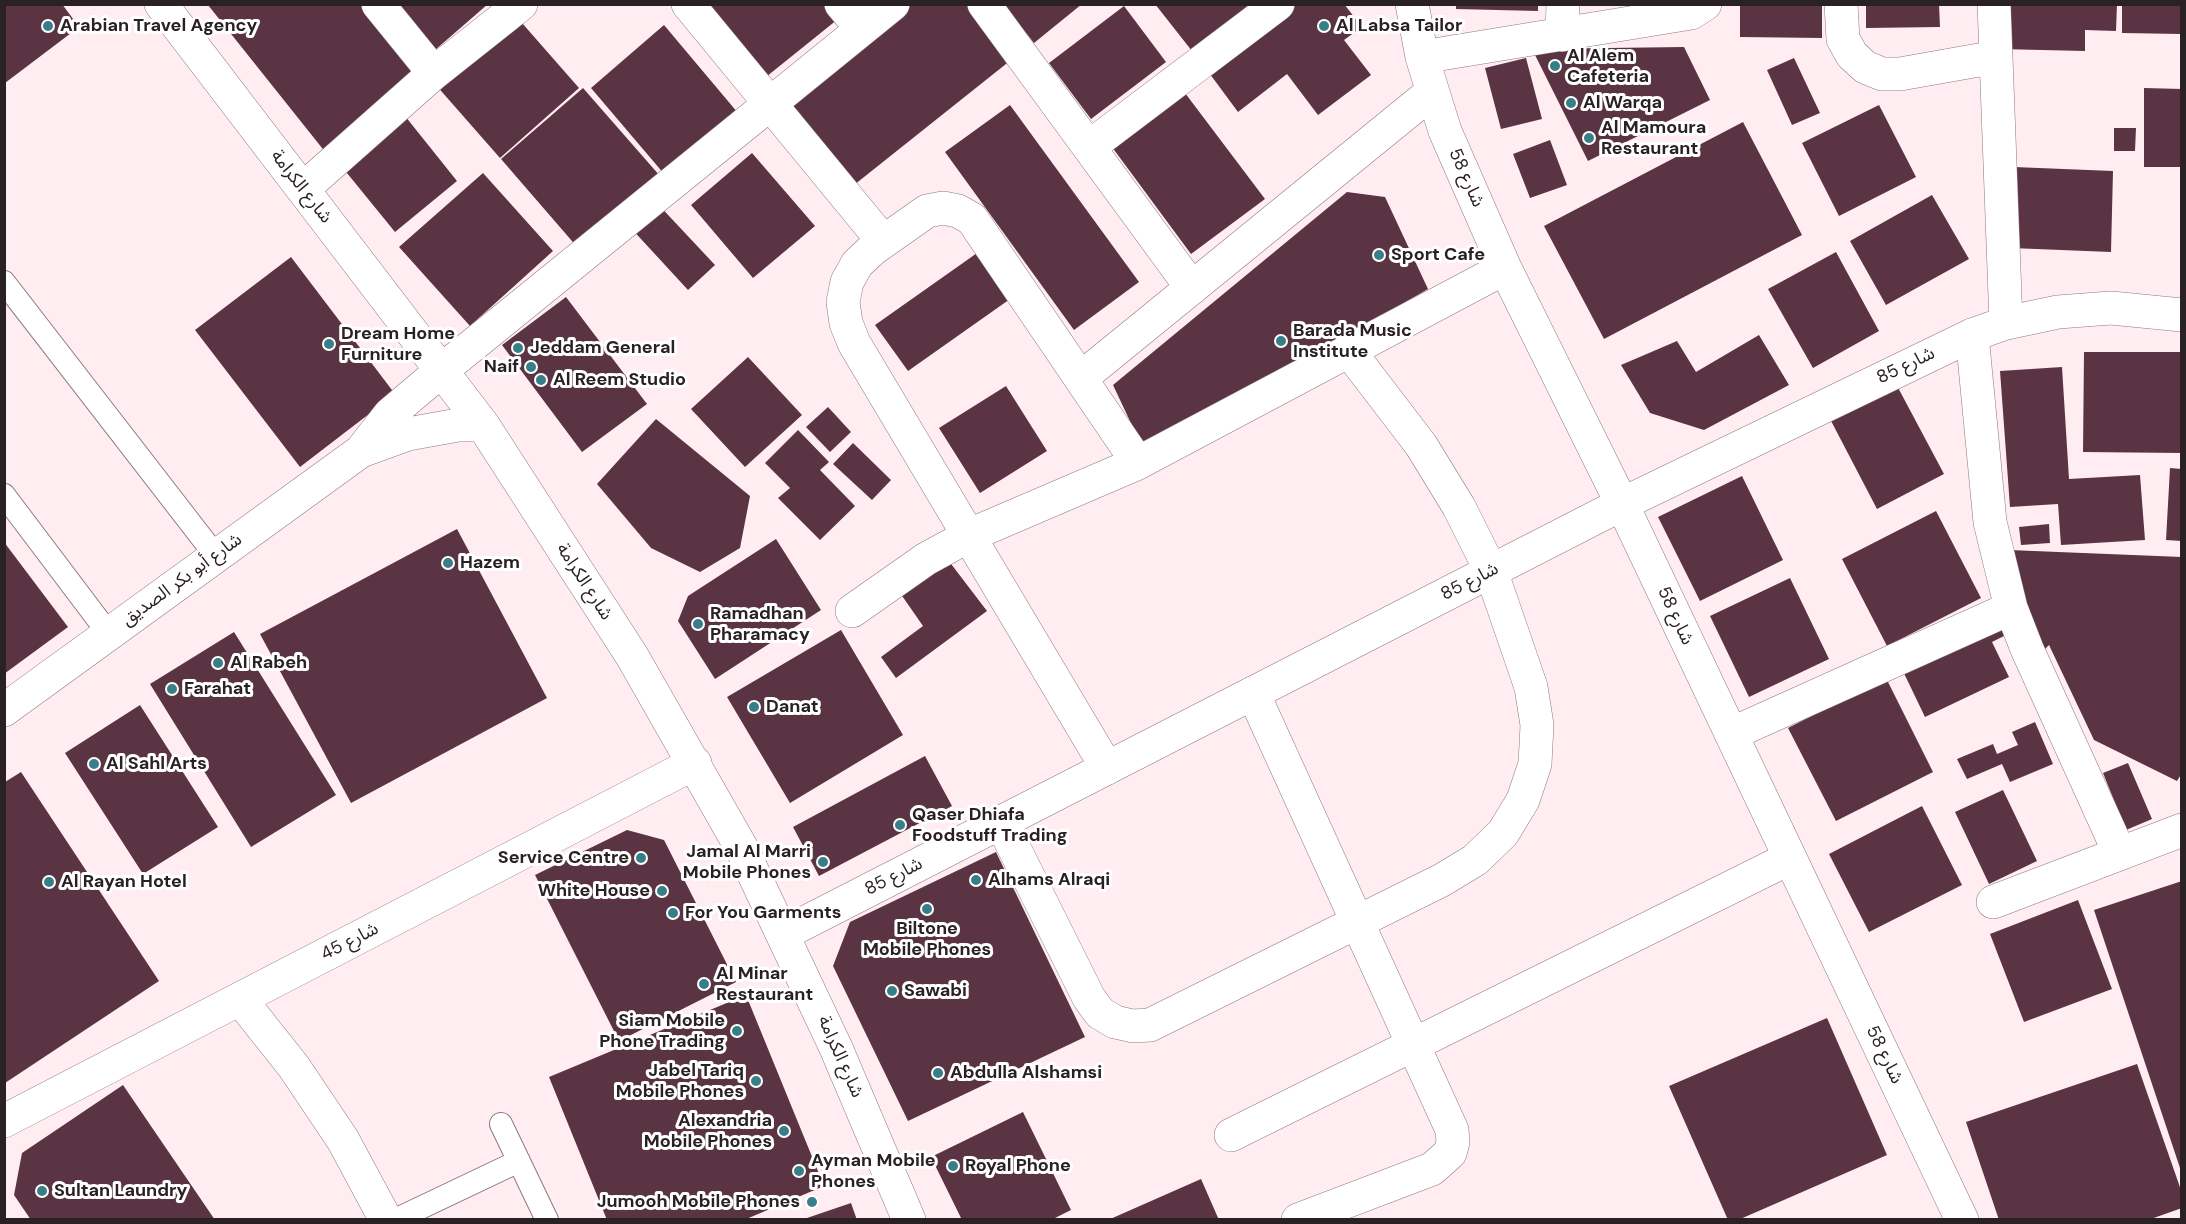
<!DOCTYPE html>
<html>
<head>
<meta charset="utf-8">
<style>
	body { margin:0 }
	#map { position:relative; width:2186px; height:1224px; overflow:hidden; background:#ffedf2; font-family:"DM Sans",sans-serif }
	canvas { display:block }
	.frame { position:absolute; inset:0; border:6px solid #2a2124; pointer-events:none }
</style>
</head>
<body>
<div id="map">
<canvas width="2186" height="1224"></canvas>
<div class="frame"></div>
</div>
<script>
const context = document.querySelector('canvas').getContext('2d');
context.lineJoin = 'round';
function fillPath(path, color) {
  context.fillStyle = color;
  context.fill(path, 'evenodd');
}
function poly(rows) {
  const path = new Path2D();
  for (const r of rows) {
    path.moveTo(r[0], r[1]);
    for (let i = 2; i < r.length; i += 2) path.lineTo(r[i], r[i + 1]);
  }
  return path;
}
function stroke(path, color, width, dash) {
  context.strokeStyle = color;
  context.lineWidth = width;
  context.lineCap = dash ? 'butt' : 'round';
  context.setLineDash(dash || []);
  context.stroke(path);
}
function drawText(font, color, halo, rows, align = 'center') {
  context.font = font + ' "DM Sans","Noto Sans Arabic",sans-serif';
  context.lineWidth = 6;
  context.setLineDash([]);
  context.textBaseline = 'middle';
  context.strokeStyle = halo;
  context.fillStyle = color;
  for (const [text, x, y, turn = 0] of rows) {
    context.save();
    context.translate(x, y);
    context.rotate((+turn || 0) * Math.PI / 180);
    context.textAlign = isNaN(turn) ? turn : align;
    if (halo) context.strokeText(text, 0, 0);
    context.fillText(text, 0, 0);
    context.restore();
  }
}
const building = poly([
	[5,4,62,4,79,27,5,83],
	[381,4,488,4,427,57],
	[691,4,834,4,843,15,756,85],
	[911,4,966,4,1011,60,849,189,783,107],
	[1003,4,1082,4,1034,43],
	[1155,4,1251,4,1192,51],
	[1289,4,1344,4,1362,27,1344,40,1371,75,1318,115,1287,74,1238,112,1204,66],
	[1740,4,1822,4,1822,38,1740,37],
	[1866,4,1939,4,1940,27,1866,28],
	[2000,4,2117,4,2116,31,2085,30,2085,51,1999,49],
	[2122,4,2182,4,2182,34,2122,33],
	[208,5,363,5,421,77,326,153],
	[1456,5,1538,5,1538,11,1456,9],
	[1124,6,1166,62,1091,119,1049,63],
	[515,15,579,88,500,158,435,84],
	[664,25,738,113,665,175,591,88],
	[1684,47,1710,100,1588,161,1532,49],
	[1526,58,1542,119,1501,129,1485,68],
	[1794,58,1820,113,1792,125,1767,70],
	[583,88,660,176,578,248,501,159],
	[2144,88,2182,89,2182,167,2144,167],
	[1182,89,1265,199,1191,254,1109,143],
	[1010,105,1139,282,1074,330,945,152],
	[1879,105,1916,177,1839,216,1802,143],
	[401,111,457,181,395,232,338,162],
	[1743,122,1802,235,1604,339,1544,226],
	[2114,128,2136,128,2135,151,2114,151],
	[1550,140,1567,185,1530,198,1513,154],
	[752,153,815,226,753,278,691,205],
	[2014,167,2113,171,2111,252,2011,248],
	[483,173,553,251,470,326,399,247],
	[1347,192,1385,197,1428,289,1145,453,1113,385],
	[1932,195,1969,259,1886,305,1850,241],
	[655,201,715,265,688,290,629,226],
	[987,246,1020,292,908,371,875,325],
	[1836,252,1879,331,1813,368,1768,289],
	[291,257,395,394,300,467,195,330],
	[566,297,647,404,582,452,502,345],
	[1759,335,1789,385,1704,430,1650,413,1621,365,1677,341,1696,372],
	[2084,352,2182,352,2182,453,2083,452],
	[748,357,802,415,745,467,691,409],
	[2062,367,2069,479,2140,475,2145,540,2061,545,2058,504,2010,507,2000,371],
	[1895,382,1944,474,1877,509,1829,417],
	[1006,386,1047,451,980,493,939,428],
	[828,407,851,432,830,452,806,427],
	[656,419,750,496,740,548,700,572,651,548,597,484],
	[798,430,829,462,820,470,855,506,820,540,778,498,790,488,765,463],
	[853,443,891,480,872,500,833,464],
	[2170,468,2182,469,2182,541,2166,540],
	[1742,476,1783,560,1700,601,1658,517],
	[1936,511,1981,598,1887,646,1842,559],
	[2049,524,2050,543,2021,545,2019,527],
	[457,529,547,698,351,803,260,634],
	[776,539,821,610,715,679,678,621,688,596],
	[4,542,68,627,4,674],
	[2009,550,2182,557,2182,773,2177,781,2094,740,2049,645,2043,651],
	[945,556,987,611,896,678,881,657,923,626,898,590],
	[1790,578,1829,659,1749,697,1710,616],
	[1997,618,2006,635,1992,642,2009,677,1925,717,1900,665],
	[841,630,903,735,790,803,727,697],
	[234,632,336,795,251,847,150,684],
	[1886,678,1933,772,1836,821,1788,728],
	[140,705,218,827,143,874,65,753],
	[2035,722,2053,764,2010,782,2002,764,1967,779,1957,759,1993,744,1997,754,2018,745,2012,732],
	[925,756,952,806,819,876,793,827],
	[2128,763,2152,819,2126,830,2103,773],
	[21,772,159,981,5,1083,5,782],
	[2003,790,2037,861,1989,884,1955,812],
	[1922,806,1962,885,1869,932,1829,854],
	[627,830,664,840,736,982,619,1041,535,875],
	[996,852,1085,1037,908,1121,833,966,850,922],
	[2182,881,2182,1171,2181,1171,2094,910],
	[2078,900,2112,989,2024,1022,1990,934],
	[746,995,824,1186,744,1220,607,1220,549,1077],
	[1827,1018,1887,1155,1738,1220,1728,1220,1669,1086],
	[2137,1064,2182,1193,2182,1208,2148,1220,1999,1220,1966,1122],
	[123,1085,215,1220,31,1220,14,1195,22,1153],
	[1023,1112,1071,1210,1051,1220,962,1220,931,1157],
	[1201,1179,1219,1220,1108,1220],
	[851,1203,857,1220,804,1220,804,1219]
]);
const lane = poly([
	[4,282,216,556],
	[4,495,109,634],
	[501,1124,547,1220],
	[395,1220,519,1161]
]);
const street = poly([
	[378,4,434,73],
	[688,4,883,241],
	[841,4,862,29],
	[984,4,1192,288],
	[1412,4,1422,57,1445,131,1505,268,1622,504,1962,1220],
	[1841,4,1843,39,1852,55,1865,67,1882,74,1900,74,1996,57],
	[1994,4,2006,323],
	[1562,35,1563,4],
	[1422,57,1691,13,1705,4],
	[1089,147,1278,4],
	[303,189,434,73,521,4],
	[1972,335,1990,522,2011,608,2027,649,2120,854],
	[442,370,893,4],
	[1081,378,1432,92],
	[852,611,926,559,970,535,1138,463,1505,268],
	[1253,693,1452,1130,1453,1142,1450,1153,1432,1169,1298,1220],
	[1731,734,2011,608],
	[1107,768,854,343,846,323,843,302,847,282,857,264,873,249,927,211,943,208,958,211,972,219,1138,463],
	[1001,822,1089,998,1100,1013,1115,1022,1133,1026,1150,1025,1442,880,1475,860,1503,833,1523,800,1535,764,1537,725,1531,687,1491,571,1459,507,1421,445,1349,351],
	[1993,902,2182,830],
	[240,999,294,1067,343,1140,386,1220],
	[4,1121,695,763],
	[1231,1135,1790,858]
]);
const secondary = poly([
	[161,4,483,425,632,656,741,847,836,1048,909,1220],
	[361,451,390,414,442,370],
	[4,710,361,451,408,434,458,425,483,425],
	[783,934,1622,504,1972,335,2006,323,2058,312,2111,308,2182,315]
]);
const markers = [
	[48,26,6,"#377e88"],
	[1324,26,6,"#377e88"],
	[1555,66,6,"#377e88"],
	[1571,103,6,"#377e88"],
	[1589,138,6,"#377e88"],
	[1379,255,6,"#377e88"],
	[1281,341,6,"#377e88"],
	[329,344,6,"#377e88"],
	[518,348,6,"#377e88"],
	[531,367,6,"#377e88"],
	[541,380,6,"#377e88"],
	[448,563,6,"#377e88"],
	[698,624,6,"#377e88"],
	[218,663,6,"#377e88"],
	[172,689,6,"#377e88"],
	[754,707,6,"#377e88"],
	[94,764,6,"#377e88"],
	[900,825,6,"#377e88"],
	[641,858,6,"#377e88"],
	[823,862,6,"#377e88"],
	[976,880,6,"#377e88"],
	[49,882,6,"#377e88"],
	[662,891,6,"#377e88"],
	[927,909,6,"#377e88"],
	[673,913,6,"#377e88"],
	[704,984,6,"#377e88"],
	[892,991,6,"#377e88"],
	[737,1031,6,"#377e88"],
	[938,1073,6,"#377e88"],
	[756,1081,6,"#377e88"],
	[784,1131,6,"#377e88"],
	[953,1166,6,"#377e88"],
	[799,1171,6,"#377e88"],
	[42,1191,6,"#377e88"],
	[812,1202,6,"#377e88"]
];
const poiNames = [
	["Arabian Travel Agency",60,26],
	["Al Labsa Tailor",1336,26],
	["Al Alem",1567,56],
	["Cafeteria",1567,77],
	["Al Warqa",1583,103],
	["Al Mamoura",1601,128],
	["Restaurant",1601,149],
	["Sport Cafe",1391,255],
	["Barada Music",1293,331],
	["Institute",1293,352],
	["Dream Home",341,334],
	["Furniture",341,355],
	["Jeddam General",530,348],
	["Naif",519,367,"right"],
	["Al Reem Studio",553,380],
	["Hazem",460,563],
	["Ramadhan",710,614],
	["Pharamacy",710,635],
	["Al Rabeh",230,663],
	["Farahat",184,689],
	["Danat",766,707],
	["Al Sahl Arts",106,764],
	["Qaser Dhiafa",912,815],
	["Foodstuff Trading",912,836],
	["Jamal Al Marri",811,852,"right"],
	["Mobile Phones",811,873,"right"],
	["Service Centre",629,858,"right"],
	["Alhams Alraqi",988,880],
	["Al Rayan Hotel",61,882],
	["White House",650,891,"right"],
	["For You Garments",685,913],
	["Biltone",927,929,"center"],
	["Mobile Phones",927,950,"center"],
	["Al Minar",716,974],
	["Restaurant",716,995],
	["Sawabi",904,991],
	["Siam Mobile",725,1021,"right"],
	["Phone Trading",725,1042,"right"],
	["Jabel Tariq",744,1071,"right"],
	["Mobile Phones",744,1092,"right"],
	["Abdulla Alshamsi",950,1073],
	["Alexandria",772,1121,"right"],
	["Mobile Phones",772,1142,"right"],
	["Ayman Mobile",811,1161],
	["Phones",811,1182],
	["Royal Phone",965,1166],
	["Sultan Laundry",54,1191],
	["Jumooh Mobile Phones",800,1202,"right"]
];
const streetNames = [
	["شارع 58",1466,178,66],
	["شارع الكرامة",301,187,52],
	["شارع 85",1906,366,-26],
	["شارع أبو بكر الصديق",182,580,-36],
	["شارع الكرامة",584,582,57],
	["شارع 85",1470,582,-27],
	["شارع 58",1675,616,65],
	["شارع 85",894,877,-27],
	["شارع 45",350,942,-27],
	["شارع 58",1884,1055,64],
	["شارع الكرامة",840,1057,66]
];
fillPath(building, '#5a3442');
stroke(lane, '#8d797f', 24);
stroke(street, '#8d797f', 34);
stroke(secondary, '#8d797f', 34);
stroke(lane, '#fff', 22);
stroke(street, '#fff', 33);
stroke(secondary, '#fff', 33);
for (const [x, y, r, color] of markers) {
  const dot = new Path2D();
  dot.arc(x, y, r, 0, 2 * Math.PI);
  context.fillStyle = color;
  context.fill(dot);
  stroke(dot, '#fff', 2);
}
drawText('bold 18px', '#2a2124', '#fff', poiNames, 'left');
drawText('18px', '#2a2124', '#fff', streetNames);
</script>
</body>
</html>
